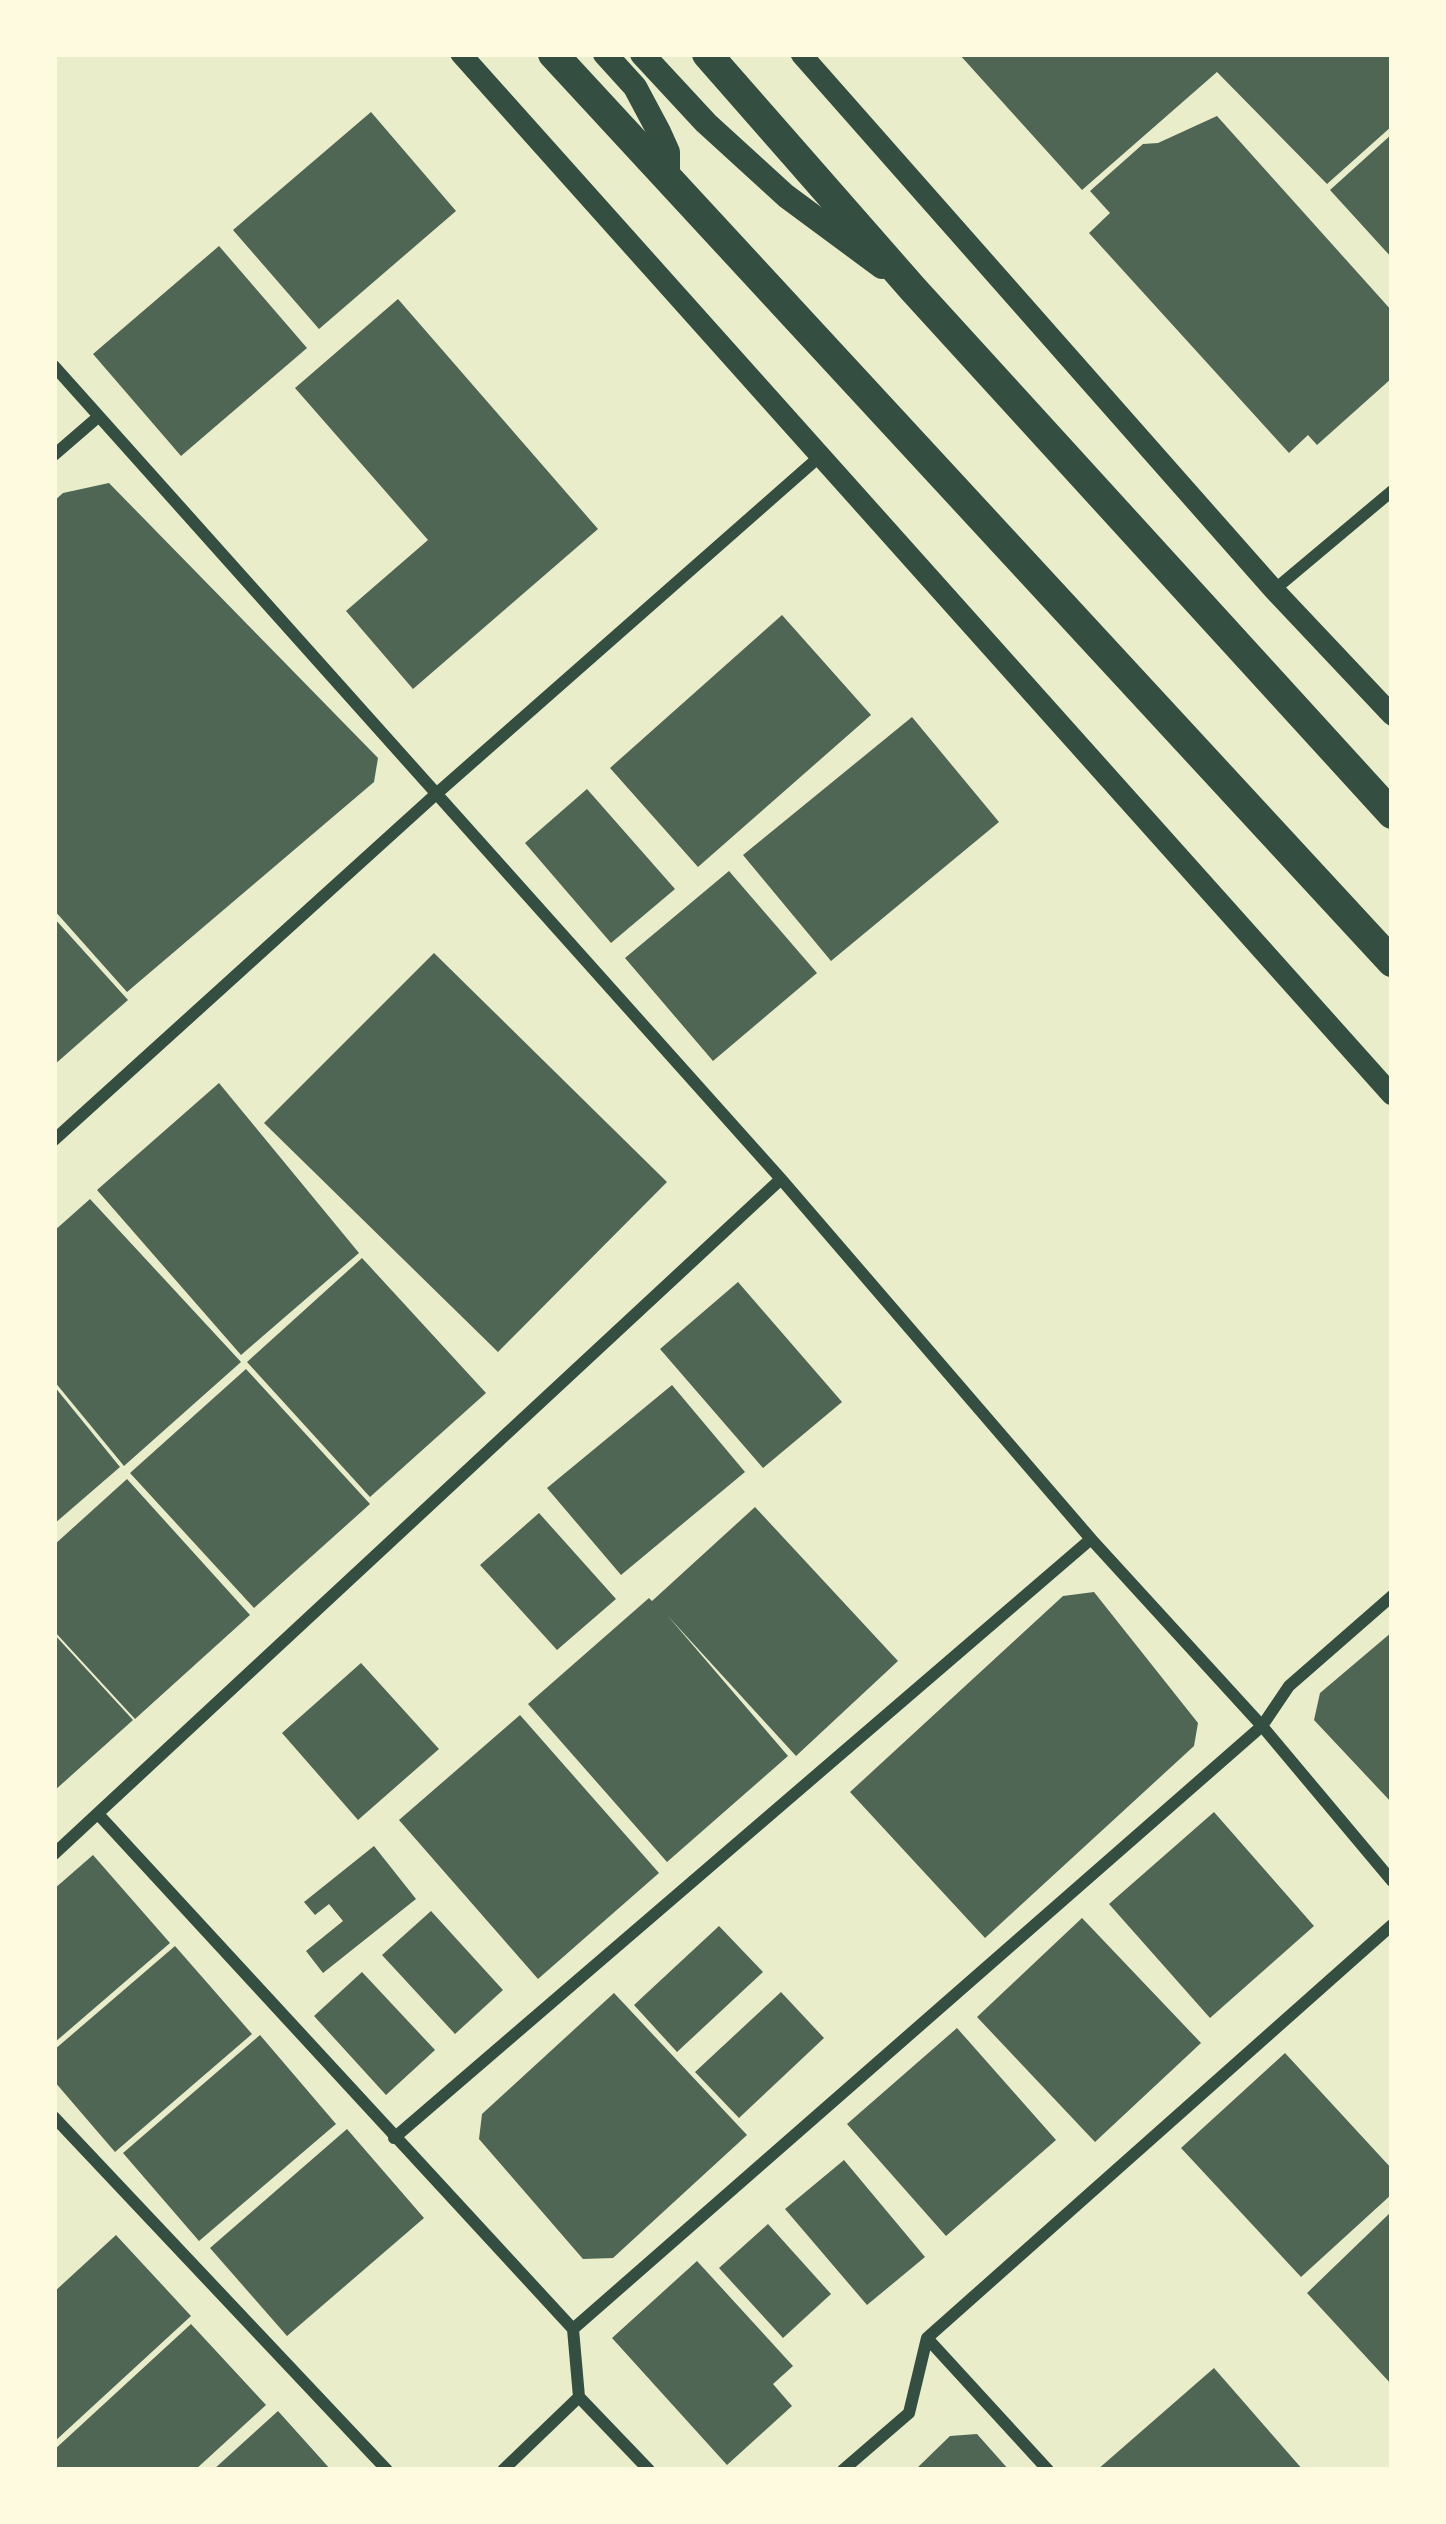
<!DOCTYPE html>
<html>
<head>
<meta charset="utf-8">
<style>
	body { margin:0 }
	#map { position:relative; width:1446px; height:2524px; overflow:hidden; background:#e9edc9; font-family:"IBM Plex Sans",sans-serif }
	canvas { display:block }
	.frame { position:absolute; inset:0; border:57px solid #fefae0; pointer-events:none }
</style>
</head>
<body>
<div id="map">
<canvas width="1446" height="2524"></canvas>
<div class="frame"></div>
</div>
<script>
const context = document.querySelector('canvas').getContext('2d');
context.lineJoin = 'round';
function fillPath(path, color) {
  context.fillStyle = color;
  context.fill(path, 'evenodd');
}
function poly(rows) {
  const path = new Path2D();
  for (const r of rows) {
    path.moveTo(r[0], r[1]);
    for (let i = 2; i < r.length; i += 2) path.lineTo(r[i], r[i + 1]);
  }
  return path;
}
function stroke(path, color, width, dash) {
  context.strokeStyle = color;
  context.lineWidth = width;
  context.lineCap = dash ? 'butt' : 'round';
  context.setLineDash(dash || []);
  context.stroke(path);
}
const building = poly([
	[959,54,1392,54,1392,126,1327,184,1217,72,1082,190],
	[371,112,456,211,319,329,233,230],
	[1217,116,1392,311,1392,378,1317,445,1308,435,1289,453,1089,233,1110,213,1090,191,1143,144,1158,143],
	[1392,134,1392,258,1330,190],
	[219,246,307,348,181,456,93,354],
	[398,299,598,529,413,689,346,611,428,540,295,388],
	[109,483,378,758,374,782,127,992,54,910,54,501,63,493],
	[782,615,871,715,698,867,610,768],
	[912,717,999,822,831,961,743,855],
	[587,789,675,889,611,943,525,843],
	[729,871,817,973,713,1061,625,958],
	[54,918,128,1000,54,1065],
	[434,953,667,1182,498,1352,264,1123],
	[219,1083,359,1253,241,1355,97,1190],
	[90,1199,241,1362,124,1466,54,1381,54,1231],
	[362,1258,486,1393,370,1497,247,1362],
	[738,1282,842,1402,763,1468,660,1349],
	[246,1369,370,1504,254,1608,130,1473],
	[672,1385,745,1472,621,1575,547,1488],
	[54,1386,120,1467,54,1524],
	[127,1479,250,1615,135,1719,54,1631,54,1545],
	[755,1507,898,1661,796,1756,667,1615,788,1756,667,1862,528,1704,649,1598,652,1601],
	[539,1513,616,1599,557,1650,480,1565],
	[1094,1592,1198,1723,1194,1746,985,1938,850,1792,1063,1596],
	[1392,1632,1392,1803,1314,1720,1320,1693],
	[54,1634,133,1720,54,1791],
	[361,1663,439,1749,358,1820,282,1733],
	[520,1715,659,1873,538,1979,399,1820],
	[1214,1812,1314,1926,1210,2018,1109,1904],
	[374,1846,416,1899,323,1973,306,1951,343,1921,329,1904,315,1915,304,1902],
	[93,1855,170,1943,54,2043,54,1889],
	[431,1911,503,1990,455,2034,382,1955],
	[1082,1918,1201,2043,1095,2142,977,2017],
	[719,1926,763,1972,677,2052,634,2005],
	[175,1946,252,2034,115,2152,54,2081,54,2050],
	[362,1972,435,2050,386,2095,314,2016],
	[781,1992,824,2038,739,2118,695,2072],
	[614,1993,747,2135,613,2258,583,2259,479,2139,482,2114],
	[957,2028,1056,2140,946,2236,847,2124],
	[260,2035,336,2124,199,2241,123,2153],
	[1285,2053,1392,2169,1392,2194,1301,2277,1181,2148],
	[347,2129,424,2218,287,2336,210,2248],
	[844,2160,925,2257,867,2305,785,2209],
	[1392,2211,1392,2385,1307,2293],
	[768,2224,831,2294,783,2338,719,2268],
	[116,2235,191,2316,54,2442,54,2292],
	[697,2261,793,2366,773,2384,792,2406,727,2465,612,2338],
	[191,2324,266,2405,195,2470,54,2470,54,2450],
	[1214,2368,1303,2470,1097,2470],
	[278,2411,331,2470,213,2470],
	[977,2434,1009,2470,915,2470,950,2436]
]);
const minor = poly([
	[54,366,781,1179,1091,1539,1262,1726,1392,1881],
	[54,455,98,417],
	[1274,590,1392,491],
	[54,1140,435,795,818,458],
	[99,1815,573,2329,579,2397,649,2470],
	[54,1854,781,1179],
	[54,2117,387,2470],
	[394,2138,1091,1539],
	[573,2329,1262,1726,1289,1686,1392,1596],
	[927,2338,1048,2470],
	[503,2470,579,2397],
	[843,2470,909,2413,927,2338,1392,1925]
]);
const tertiary = poly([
	[461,54,1392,1095],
	[801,54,1274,590,1392,715]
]);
const secondary = poly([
	[605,54,635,87,659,132,668,152,668,179],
	[642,54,706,123,786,196,882,267]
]);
const primary = poly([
	[553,54,1392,962],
	[707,54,913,289,1392,814]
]);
fillPath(building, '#4f6655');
stroke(minor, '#344e41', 12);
stroke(tertiary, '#344e41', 21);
stroke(secondary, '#344e41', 24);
stroke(primary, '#344e41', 30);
</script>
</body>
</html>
